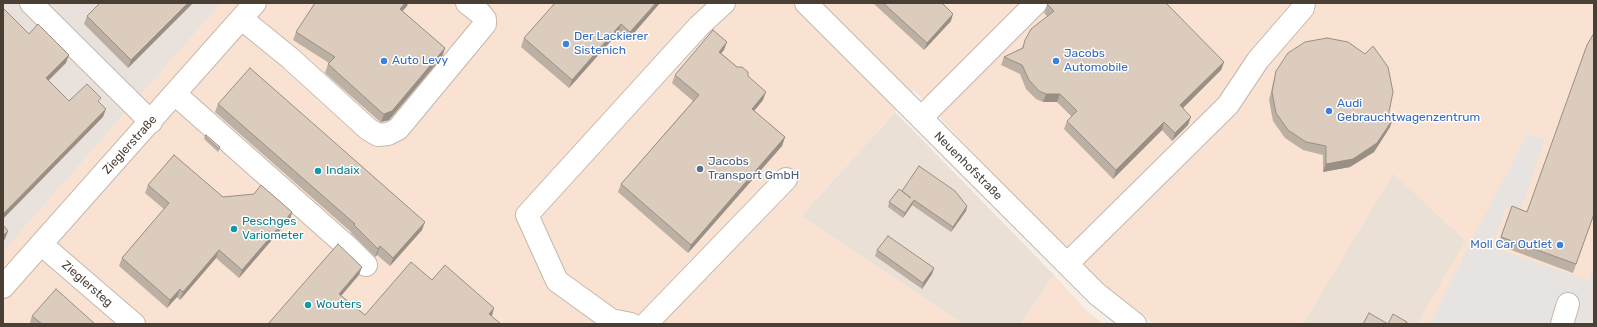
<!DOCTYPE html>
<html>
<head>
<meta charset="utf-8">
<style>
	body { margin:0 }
	#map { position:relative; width:1597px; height:327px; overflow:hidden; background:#f5efe7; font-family:Rubik,sans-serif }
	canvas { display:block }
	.frame { position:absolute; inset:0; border:4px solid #4a3f35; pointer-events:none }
</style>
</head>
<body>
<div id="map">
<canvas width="1597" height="327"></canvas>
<div class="frame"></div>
</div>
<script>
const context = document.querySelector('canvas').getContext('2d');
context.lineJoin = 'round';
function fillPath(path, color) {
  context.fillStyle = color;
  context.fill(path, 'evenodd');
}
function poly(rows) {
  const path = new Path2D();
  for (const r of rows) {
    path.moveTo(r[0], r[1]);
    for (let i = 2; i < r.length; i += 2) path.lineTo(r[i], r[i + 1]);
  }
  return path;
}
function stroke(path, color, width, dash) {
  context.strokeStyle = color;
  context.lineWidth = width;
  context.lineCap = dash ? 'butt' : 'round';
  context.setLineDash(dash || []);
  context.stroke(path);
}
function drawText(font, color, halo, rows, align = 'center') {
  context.font = font + ' Rubik,sans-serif';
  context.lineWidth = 3;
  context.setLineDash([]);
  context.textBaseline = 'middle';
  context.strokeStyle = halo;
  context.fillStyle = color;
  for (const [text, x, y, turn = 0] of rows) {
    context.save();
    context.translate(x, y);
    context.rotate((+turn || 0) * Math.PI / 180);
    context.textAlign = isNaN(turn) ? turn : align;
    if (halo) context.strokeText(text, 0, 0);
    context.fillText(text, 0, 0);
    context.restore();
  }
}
const residential = poly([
	[895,112,1054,275,1021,324,963,324,801,216],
	[1393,173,1466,241,1417,324,1303,324]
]);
const commercial = poly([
	[221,3,1594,3,1594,324,1417,324,1466,241,1393,173,1303,324,1155,324,1134,311,1101,286,1071,256,914,90,801,216,963,324,3,324,3,252],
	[1054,275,1085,309,1103,324,1021,324]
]);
const industrial = poly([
	[3,3,221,3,3,252]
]);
const parking = poly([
	[1527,134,1545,139,1520,211,1506,207,1492,247,1589,281,1594,266,1594,324,1429,324]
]);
const minor = poly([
	[31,3,151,122],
	[806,3,1097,294,1135,324],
	[242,19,290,58,368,129,378,135,388,134,398,129,485,24,485,19,480,13,467,3],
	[175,94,350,249,366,265],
	[921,118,1036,3],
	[41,244,134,324],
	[1067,264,1228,105,1258,60,1303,8,1304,3],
	[3,287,255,3],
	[631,324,611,320,557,281,527,215,699,26,724,3],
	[646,324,786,179],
	[1562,324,1568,304]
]);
const wall = poly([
	[100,3,193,3,128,68,84,24,87,16],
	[315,3,408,3,407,6,402,11,445,48,442,57,389,120,381,122,378,120,325,73,328,64,329,63,293,40,296,32],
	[660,3,627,41,618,33,569,88,521,47,524,38],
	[873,3,942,3,951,21,924,50],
	[1048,3,1224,62,1221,70,1183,108,1188,125,1172,141,1162,130,1113,179,1064,129,1067,121,1072,117,1057,102,1043,102,1036,99,1026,89,1020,74,1001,65,1004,57,1022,48,1025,40,1047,16,1044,13],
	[724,50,721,53,748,76,763,100,754,111,785,137,782,146,688,253,618,192,621,184,693,101,672,83,675,75],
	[1276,71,1388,117,1390,127,1374,152,1350,167,1323,172,1323,155,1303,150,1285,138,1273,121,1269,100,1274,79],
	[218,104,422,230,390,266,377,255,375,257,351,233,351,232,215,112],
	[205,136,220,147,219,150,218,152,204,139],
	[148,185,223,197,292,212,290,219,239,278,216,258,180,300,177,297,167,308,119,266,122,258,164,209,145,193],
	[902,191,967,206,966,211,951,232,912,205,903,218,888,207,889,202],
	[1512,206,1527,212,1594,214,1573,273,1498,245],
	[877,250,934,268,932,274,922,289,875,256],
	[32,316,95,324,32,324,30,322]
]);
const shadedWall = poly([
	[188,3,193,3,128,68,131,60],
	[405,3,408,3,407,6,397,17,400,9],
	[656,3,660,3,627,41,630,32],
	[953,14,951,21,924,50,927,43],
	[621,24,618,33,569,88,572,80],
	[727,42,724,50,716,60,719,52],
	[445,48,442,57,389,120,381,122,384,114],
	[69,55,66,63,43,86,46,78],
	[1224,62,1221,70,1177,114,1180,105],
	[766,92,763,100,749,117,752,109],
	[1046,94,1060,94,1057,102,1043,102],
	[106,109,103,117,3,219,3,214],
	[1191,117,1188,125,1172,141,1175,133],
	[1393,119,1390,127,1374,152,1350,167,1323,172,1326,164],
	[1164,122,1162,130,1113,179,1116,170],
	[785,137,782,146,688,253,691,245],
	[914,200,912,205,903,218,905,213],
	[967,206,966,211,951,232,953,227],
	[292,212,290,219,239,278,242,270],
	[425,222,422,230,390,266,393,258],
	[8,231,5,239,3,241,3,236],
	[380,246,377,255,375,257,378,249],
	[219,250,216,258,180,300,183,292],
	[362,267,359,275,336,302,339,294],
	[934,268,932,274,922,289,923,283],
	[180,289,177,297,167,308,170,300],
	[494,308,492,316,489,314]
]);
const building = poly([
	[100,3,188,3,131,60,87,16,100,3],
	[315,3,405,3,400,9,445,48,392,111,384,114,381,112,328,64,335,57,296,32,315,3],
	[555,3,656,3,630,32,621,24,572,80,524,38,555,3],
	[883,3,942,3,953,14,927,43,883,3],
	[1048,3,1166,3,1224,62,1180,105,1191,117,1175,133,1164,122,1116,170,1067,121,1077,111,1060,94,1046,94,1039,91,1029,80,1022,65,1004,57,1023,48,1025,40,1031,29,1054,11,1047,4,1048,3],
	[3,8,29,34,38,24,69,55,46,78,69,101,87,84,101,98,98,101,106,109,3,214,3,8],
	[713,30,727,42,719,52,737,67,742,67,748,72,748,76,766,92,752,109,785,137,691,245,621,184,699,95,675,75,713,30],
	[1594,33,1594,214,1576,264,1501,237,1512,206,1527,212,1587,45,1594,33],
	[1327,38,1348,42,1365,54,1373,46,1388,67,1393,92,1388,117,1393,119,1377,143,1353,159,1326,164,1326,146,1306,142,1288,130,1276,113,1272,92,1276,71,1288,53,1305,42,1327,38],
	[250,68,425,222,393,258,380,246,378,249,354,225,355,224,218,104,250,68],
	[206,135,220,147,219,149,205,136,206,135],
	[174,155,223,197,254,194,261,185,292,212,242,270,219,250,183,292,180,289,170,300,122,258,169,203,148,185,174,155],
	[919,166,955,191,967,206,953,227,914,200,905,213,889,202,899,189,911,198,902,191,919,166],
	[3,225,8,231,3,236,3,225],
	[888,236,934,268,923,283,877,250,888,236],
	[338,244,362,267,339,294,365,315,411,262,432,280,445,265,494,308,489,314,501,324,268,324,338,244],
	[56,289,95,324,42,324,32,316,56,289],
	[1369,313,1388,324,1393,314,1407,322,1406,324,1363,324,1369,313]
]);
const markers = [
	[566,44,4,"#3f7fe0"],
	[384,61,4,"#3f7fe0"],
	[1056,61,4,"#3f7fe0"],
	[1329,111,4,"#3f7fe0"],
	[700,169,4,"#5c6f8a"],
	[318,171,4,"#0f9aa8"],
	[234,229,4,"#0f9aa8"],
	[1560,245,4,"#3f7fe0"],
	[308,305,4,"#0f9aa8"]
];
const shopNames = [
	["Der Lackierer",574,37],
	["Sistenich",574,51],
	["Jacobs",1064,54],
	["Automobile",1064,68],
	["Auto Levy",392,61],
	["Audi",1337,104],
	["Gebrauchtwagenzentrum",1337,118],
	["Moll Car Outlet",1552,245,"right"]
];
const streetNames = [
	["Zieglerstraße",130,145,-48],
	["Neuenhofstraße",968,166,45],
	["Zieglersteg",87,284,41]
];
const serviceNames = [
	["Jacobs",708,162],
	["Transport GmbH",708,176]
];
const cultureNames = [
	["Indaix",326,171],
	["Peschges",242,222],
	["Variometer",242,236],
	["Wouters",316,305]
];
fillPath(residential, '#eae0d5');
fillPath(commercial, '#f9e2d1');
fillPath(industrial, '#e8e1dc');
fillPath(parking, '#e6e3e0');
stroke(minor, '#c5b8ac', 24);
stroke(minor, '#fff', 22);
fillPath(wall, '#bcafa3');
fillPath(shadedWall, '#998f85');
fillPath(building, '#dbccbe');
stroke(building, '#998f85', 1);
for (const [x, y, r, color] of markers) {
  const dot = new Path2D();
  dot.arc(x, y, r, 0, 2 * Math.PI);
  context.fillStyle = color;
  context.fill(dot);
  stroke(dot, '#fff', 1.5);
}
drawText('12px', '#366cbe', '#fff', shopNames, 'left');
drawText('12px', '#4a3f35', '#fff', streetNames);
drawText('12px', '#4e5e75', '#fff', serviceNames, 'left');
drawText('12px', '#0d838f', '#fff', cultureNames, 'left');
</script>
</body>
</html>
